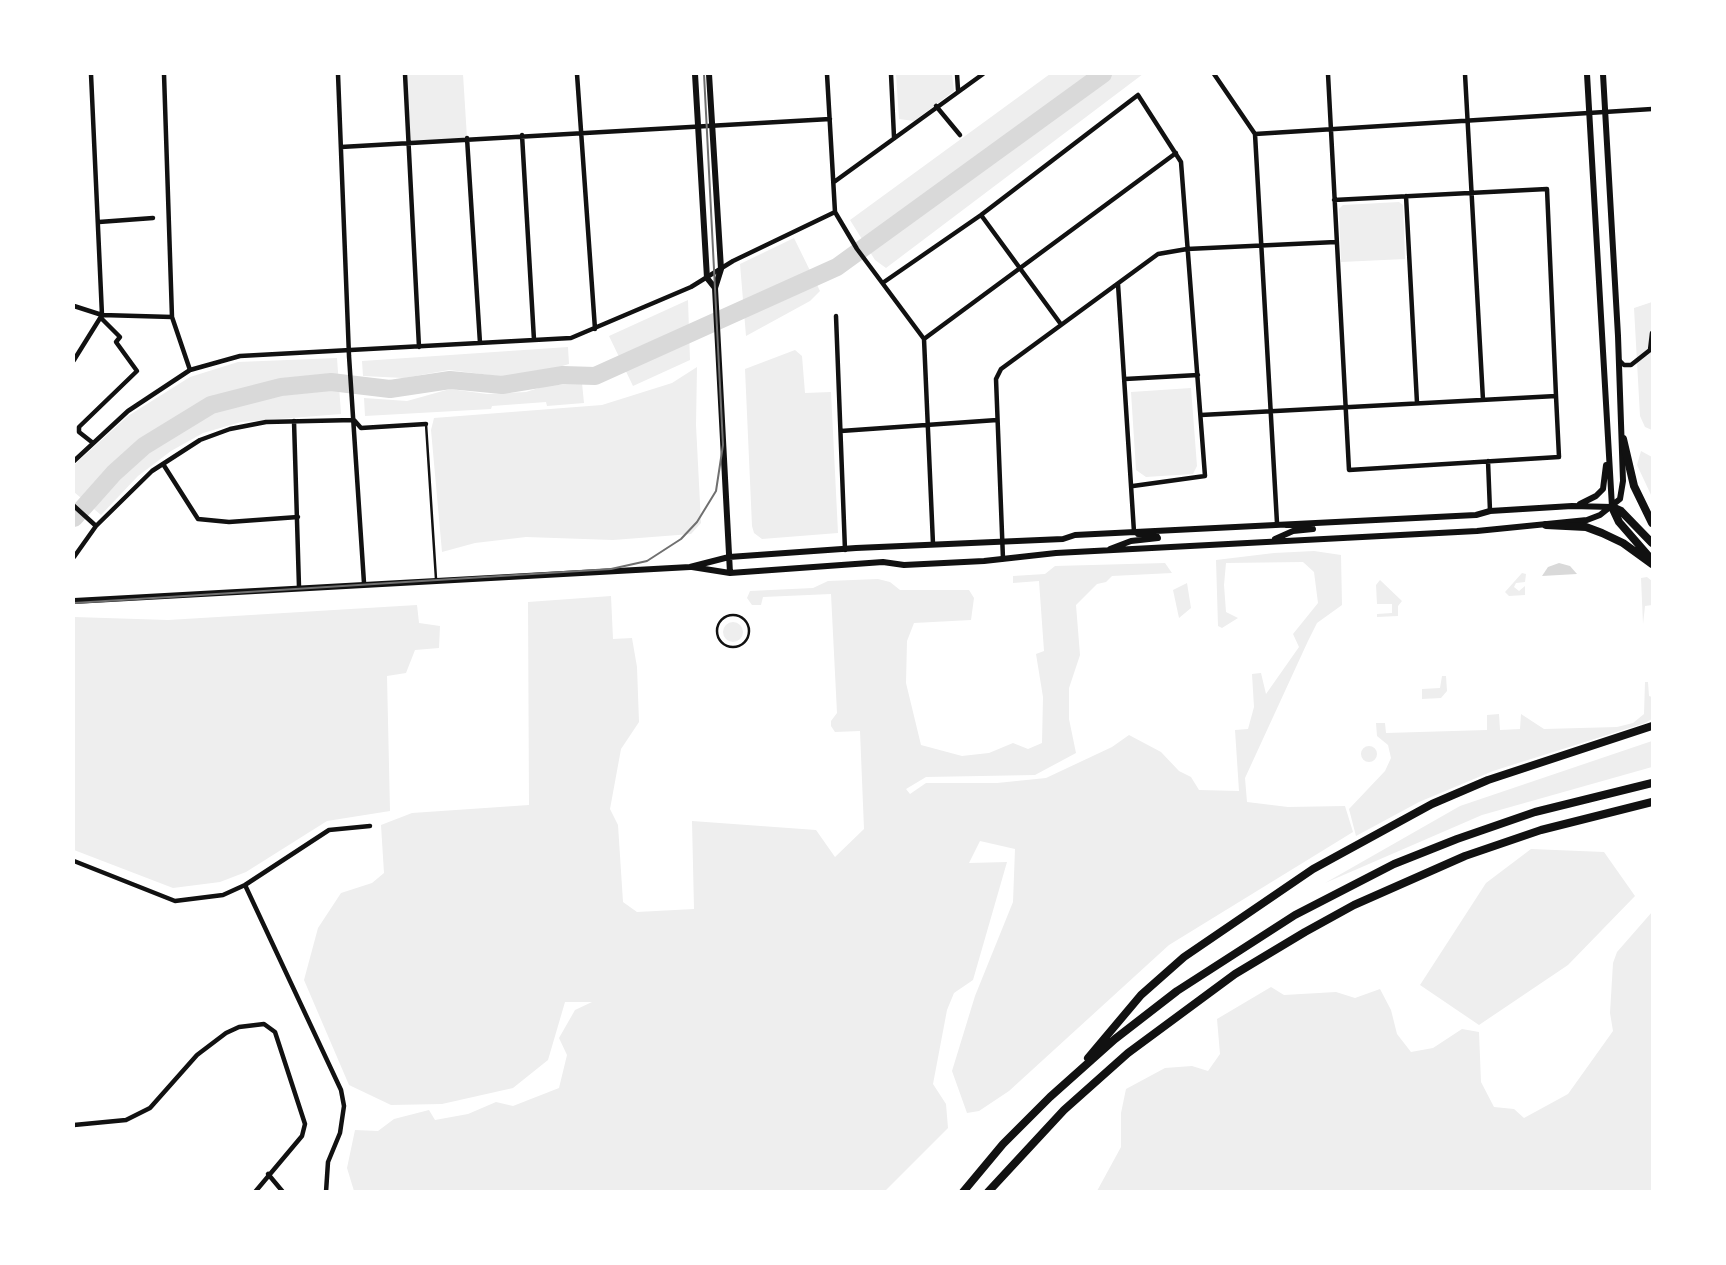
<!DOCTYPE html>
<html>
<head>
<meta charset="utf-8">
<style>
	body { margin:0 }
	#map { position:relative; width:1726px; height:1265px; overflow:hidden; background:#fff; font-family:"Source Sans 3",sans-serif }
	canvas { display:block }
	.frame { position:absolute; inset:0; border:75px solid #fff; pointer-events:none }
</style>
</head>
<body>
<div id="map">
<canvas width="1726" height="1265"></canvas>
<div class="frame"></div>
</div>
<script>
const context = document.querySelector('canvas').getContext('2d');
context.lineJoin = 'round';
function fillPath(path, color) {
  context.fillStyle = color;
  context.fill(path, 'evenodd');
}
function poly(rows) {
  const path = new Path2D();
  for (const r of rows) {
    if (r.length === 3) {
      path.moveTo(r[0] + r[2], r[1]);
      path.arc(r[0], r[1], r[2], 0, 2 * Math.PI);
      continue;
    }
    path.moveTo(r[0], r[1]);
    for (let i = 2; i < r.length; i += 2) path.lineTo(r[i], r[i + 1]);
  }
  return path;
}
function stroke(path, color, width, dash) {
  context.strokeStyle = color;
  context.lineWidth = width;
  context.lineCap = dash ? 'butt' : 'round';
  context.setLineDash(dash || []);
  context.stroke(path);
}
const green = poly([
	[405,74,463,74,467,138,408,142],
	[896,74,952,74,954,91,914,121,899,119],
	[1050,74,1143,74,886,268,875,260,850,220],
	[1399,202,1403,205,1405,259,1341,262,1339,209,1343,205],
	[794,238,820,291,810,301,746,336,740,264],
	[688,300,690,360,633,386,609,336],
	[1652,302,1652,430,1645,427,1640,416,1634,308],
	[568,347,569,364,528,376,505,377,449,370,404,378,363,376,362,361],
	[795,350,802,356,805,393,831,392,838,533,762,539,754,533,752,526,745,369],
	[337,358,341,414,241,422,203,433,171,451,138,476,101,515,74,492,74,465,128,416,190,377,238,362],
	[697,367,696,425,701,523,691,534,613,540,526,537,475,543,442,552,431,430,434,418,602,405,672,383],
	[582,383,584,403,547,406,546,402,492,406,491,409,365,416,364,398,407,401,450,389,487,394,526,392,545,386],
	[1191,388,1197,466,1193,474,1146,477,1136,470,1131,392],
	[1641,451,1652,457,1652,497,1637,465],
	[1314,551,1341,555,1342,605,1317,623,1308,641,1245,778,1247,802,1288,807,1345,806,1353,832,1169,945,1009,1091,979,1111,967,1113,952,1071,975,996,1013,902,1015,849,980,841,969,863,1007,862,973,980,954,993,947,1010,933,1084,946,1104,948,1128,885,1191,354,1191,347,1168,355,1130,378,1131,394,1119,429,1110,435,1120,468,1114,496,1102,513,1106,559,1088,567,1055,559,1038,575,1010,592,1002,565,1002,548,1060,513,1088,442,1104,391,1105,349,1085,304,980,318,928,341,893,372,883,384,873,381,825,412,813,529,805,528,602,611,596,613,639,632,638,637,667,639,722,621,749,610,809,618,825,623,902,637,912,694,909,692,821,816,830,835,857,864,829,860,731,835,732,831,726,831,721,837,713,831,594,763,597,761,605,752,605,747,598,750,591,813,588,828,581,878,579,890,582,900,590,969,590,974,598,971,620,914,623,907,641,906,683,921,745,962,756,989,753,1013,743,1028,749,1042,743,1043,697,1036,654,1044,651,1039,581,1013,583,1013,576,1045,574,1055,566,1165,563,1172,573,1112,576,1106,582,1097,584,1076,605,1080,655,1069,688,1069,719,1076,753,1035,775,926,777,906,789,910,794,926,783,997,783,1046,778,1112,747,1129,735,1161,752,1179,771,1191,777,1199,790,1239,791,1235,730,1248,729,1254,707,1252,674,1261,673,1266,694,1299,647,1293,634,1318,603,1314,572,1303,562,1226,563,1224,585,1226,612,1238,618,1222,628,1218,626,1216,560,1274,553],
	[1522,573,1526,574,1525,582,1516,583,1514,587,1519,591,1525,586,1525,595,1509,596,1505,592],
	[1647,577,1652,581,1652,605,1645,606,1643,624,1641,578],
	[1380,580,1402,601,1398,606,1398,616,1377,617,1377,614,1392,613,1392,604,1377,604,1376,585],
	[1187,583,1191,608,1179,618,1173,590],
	[417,605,419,623,440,626,439,648,415,650,406,673,387,676,390,811,327,821,246,872,220,882,173,888,74,850,74,617,168,620],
	[733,632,10],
	[1442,676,1446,676,1447,691,1441,698,1422,699,1422,689,1440,688],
	[1645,682,1648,682,1649,696,1652,697,1652,719,1645,723,1493,771,1419,802,1356,836,1349,809,1385,771,1391,758,1388,745,1377,736,1376,723,1385,723,1386,733,1487,730,1487,715,1499,714,1500,730,1520,729,1521,714,1544,729,1617,727,1633,723,1644,714],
	[1652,741,1652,767,1482,815,1325,883,1460,806],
	[1369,754,8],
	[1531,849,1604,852,1635,896,1568,965,1479,1025,1420,985,1486,883],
	[1652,912,1652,1191,1097,1191,1121,1147,1121,1113,1126,1089,1165,1068,1192,1066,1208,1071,1220,1054,1217,1019,1271,987,1284,995,1336,992,1355,998,1380,989,1391,1010,1397,1034,1411,1052,1433,1048,1462,1029,1479,1032,1481,1082,1494,1107,1514,1109,1524,1118,1568,1094,1613,1031,1610,1013,1613,963,1617,952]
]);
const water = poly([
	[1559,563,1570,566,1577,574,1542,576,1548,567]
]);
const river = poly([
	[74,518,114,473,144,446,211,405,281,387,331,382,390,389,450,380,502,385,563,375,595,376,837,267,1103,74]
]);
const service = poly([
	[426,424,436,579],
	[733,631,16]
]);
const minor = poly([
	[164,74,172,317,190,370],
	[338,74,349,356,364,583],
	[405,74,419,347],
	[577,74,595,329],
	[827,74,835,212,857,249,924,339,933,544],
	[891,74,894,137],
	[957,74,958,90],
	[1214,74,1255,134],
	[1328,74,1349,470,1559,457,1556,396],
	[1465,74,1483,400],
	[936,106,960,135],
	[1255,134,1652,109],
	[1255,134,1277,523],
	[522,135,534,340],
	[467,138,480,343],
	[341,147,830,119],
	[834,182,983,74],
	[1406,196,1417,403],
	[981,215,1060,323],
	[99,222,153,218],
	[884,282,981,215,1138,95,1181,162,1205,476,1133,486],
	[1118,284,1134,532],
	[74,306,102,315,172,317],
	[836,316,845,550],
	[924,339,1176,153],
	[74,360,102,315,91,74],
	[1620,361,1624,365,1631,365,1650,350,1652,333],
	[1125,379,1198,375],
	[1201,415,1556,396,1547,189,1334,200],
	[294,421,299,587],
	[841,431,997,420],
	[93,443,79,432,79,427,137,371,116,342,120,337,101,318],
	[74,461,128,411,190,370,240,356,571,338,691,287,733,261,835,212],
	[1488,461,1490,511],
	[163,464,198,519,229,522,298,517],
	[74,506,96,526],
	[74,557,96,526,152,471,200,440,230,429,266,422,354,420,361,428,426,424],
	[1003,559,996,379,1001,369,1158,254,1187,249,1336,242],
	[74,861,175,901,223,895,245,885,341,1090,344,1106,340,1133,328,1162,326,1192],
	[245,885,329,830,370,826],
	[74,1125,126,1120,150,1108,197,1055,226,1033,239,1027,264,1024,275,1032,305,1124,302,1136,255,1192],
	[268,1174,283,1192]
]);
const tertiary = poly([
	[695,74,707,278,715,288],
	[709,74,721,269,715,288,730,573],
	[1580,504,1596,496,1603,489,1606,465],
	[1275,539,1293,531,1313,529,1311,525,1286,525],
	[1110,549,1131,541,1158,538,1156,535,1138,534],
	[692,567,730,573,883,562,904,565,984,561,1056,553,1477,531,1587,520,1600,515,1620,499,1623,481,1618,336,1603,74],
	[74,601,690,567,729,557,856,548,1063,539,1075,535,1476,515,1490,511,1572,506,1612,507,1587,74]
]);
const trunk = poly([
	[1623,439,1634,486,1652,523],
	[1612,507,1619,522,1652,560],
	[1612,507,1621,511,1652,543],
	[1546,525,1586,527,1602,533,1623,543,1652,564],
	[1088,1058,1141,995,1184,957,1313,869,1432,804,1488,780,1652,726],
	[963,1192,1003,1144,1050,1097,1115,1039,1177,991,1295,915,1394,864,1457,839,1535,812,1652,783],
	[988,1192,1064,1110,1128,1053,1235,974,1305,932,1354,905,1465,856,1541,830,1652,802]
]);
const tram = poly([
	[74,603,611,569,647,561,681,539,697,522,716,491,723,445,704,74]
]);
fillPath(green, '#eee');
fillPath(water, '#d9d9d9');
stroke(river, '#d9d9d9', 18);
stroke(service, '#111', 2.5);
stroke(minor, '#111', 4.5);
stroke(tertiary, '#111', 6);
stroke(trunk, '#111', 8);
stroke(tram, '#707070', 2);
</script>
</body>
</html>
